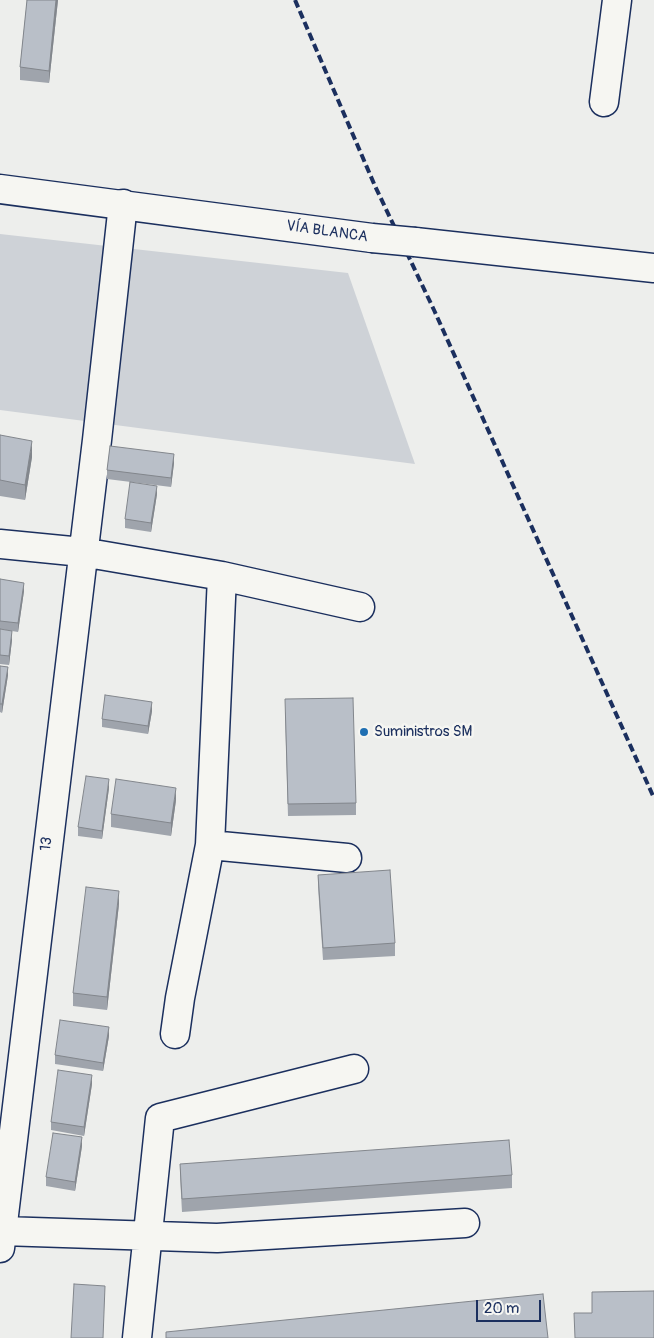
<!DOCTYPE html>
<html>
<head>
<meta charset="utf-8">
<style>
	body { margin:0 }
	#map { position:relative; width:654px; height:1338px; overflow:hidden; background:#edeeec; font-family:Pangolin,sans-serif }
	canvas { display:block }
	.scale { position:absolute; left:476px; top:1300px; width:65px; height:22px; box-sizing:border-box; border:2px solid #1b2f5e; border-top:0; padding-left:6px; font-size:15px; line-height:18px; white-space:nowrap; color:#1b2f5e; -webkit-text-stroke:4px #f6f6f2; paint-order:stroke }
</style>
</head>
<body>
<div id="map">
<canvas width="654" height="1338"></canvas>
<div class="scale">20 m</div>
</div>
<script>
const context = document.querySelector('canvas').getContext('2d');
context.lineJoin = 'round';
function fillPath(path, color) {
  context.fillStyle = color;
  context.fill(path, 'evenodd');
}
function poly(rows) {
  const path = new Path2D();
  for (const r of rows) {
    path.moveTo(r[0], r[1]);
    for (let i = 2; i < r.length; i += 2) path.lineTo(r[i], r[i + 1]);
  }
  return path;
}
function stroke(path, color, width, dash) {
  context.strokeStyle = color;
  context.lineWidth = width;
  context.lineCap = dash ? 'butt' : 'round';
  context.setLineDash(dash || []);
  context.stroke(path);
}
function drawText(font, color, halo, rows, align = 'center') {
  context.font = font + ' Pangolin,sans-serif';
  context.lineWidth = 5;
  context.setLineDash([]);
  context.textBaseline = 'middle';
  context.strokeStyle = halo;
  context.fillStyle = color;
  for (const [text, x, y, turn = 0] of rows) {
    context.save();
    context.translate(x, y);
    context.rotate((+turn || 0) * Math.PI / 180);
    context.textAlign = isNaN(turn) ? turn : align;
    if (halo) context.strokeText(text, 0, 0);
    context.fillText(text, 0, 0);
    context.restore();
  }
}
const green = poly([
	[0,234,348,273,415,464,0,410]
]);
const minor = poly([
	[604,102,617,0],
	[0,544,82,552,222,576,360,607],
	[222,576,210,845,347,858],
	[175,1034,180,998,210,845],
	[2,1231,217,1238,465,1223],
	[0,1248,97,440,123,204],
	[137,1338,160,1118,354,1069]
]);
const major = poly([
	[0,189,372,238],
	[415,242,654,268]
]);
const rail = poly([
	[295,0,375,186,434,310,654,798]
]);
const majorBridge = poly([
	[372,238,415,242]
]);
const wall = poly([
	[27,0,58,0,49,83,20,80,20,67],
	[0,435,32,457,25,500,0,496],
	[174,463,171,487,107,479,107,470],
	[157,494,151,532,125,528,125,519],
	[0,579,24,591,18,632,0,629],
	[0,629,12,640,9,665,0,664],
	[0,666,8,675,2,713,0,712],
	[152,711,148,734,102,727,102,719],
	[285,712,356,803,356,815,288,816],
	[109,788,102,839,78,836,78,827],
	[176,800,171,836,111,827,111,814],
	[318,875,395,943,395,956,323,960,318,887],
	[119,904,107,1010,73,1006,73,993],
	[109,1036,103,1071,55,1064,55,1055],
	[92,1084,84,1136,51,1130,51,1122],
	[82,1146,75,1191,46,1186,46,1177],
	[180,1164,512,1175,512,1188,182,1212,180,1176]
]);
const shadedWall = poly([
	[56,0,58,0,49,83,49,71],
	[32,441,32,457,25,500,25,485],
	[174,454,174,463,171,487,171,478],
	[157,486,157,494,151,532,151,523],
	[24,583,24,591,18,632,18,623],
	[12,631,12,640,9,665,9,656],
	[8,667,8,675,2,713,2,704],
	[152,702,152,711,148,734,148,726],
	[109,779,109,788,102,839,102,831],
	[176,788,176,800,171,836,171,823],
	[119,891,119,904,107,1010,107,997],
	[109,1027,109,1036,103,1071,103,1063],
	[92,1075,92,1084,84,1136,84,1127],
	[82,1137,82,1146,75,1191,75,1182]
]);
const building = poly([
	[27,0,56,0,49,71,20,67,27,0],
	[0,435,32,441,25,485,0,480,0,435],
	[110,446,174,454,171,478,107,470,110,446],
	[130,482,157,486,151,523,125,519,130,482],
	[0,579,24,583,18,623,0,621,0,579],
	[0,629,12,631,9,656,0,655,0,629],
	[0,666,8,667,2,704,0,704,0,666],
	[105,695,152,702,148,726,102,719,105,695],
	[353,698,356,803,288,804,285,699,353,698],
	[86,776,109,779,102,831,78,827,86,776],
	[116,779,176,788,171,823,111,814,116,779],
	[390,870,395,943,323,948,318,875,390,870],
	[86,887,119,891,107,997,73,993,86,887],
	[60,1020,109,1027,103,1063,55,1055,60,1020],
	[58,1070,92,1075,84,1127,51,1122,58,1070],
	[53,1133,82,1137,75,1182,46,1177,53,1133],
	[509,1140,512,1175,182,1199,180,1164,509,1140],
	[74,1284,105,1286,103,1338,71,1338,74,1284],
	[654,1291,654,1338,575,1338,574,1313,592,1313,592,1292,654,1291],
	[543,1294,548,1338,166,1338,166,1332,543,1294]
]);
const markers = [
	[364,732,5,"#1f6fb2"]
];
const streetNames = [
	["VÍA BLANCA",327,232,8],
	["13",47,844,-83]
];
const poiNames = [
	["Suministros SM",374,732]
];
fillPath(green, '#ced2d7');
stroke(minor, '#1b2f5e', 31);
stroke(major, '#1b2f5e', 31);
stroke(minor, '#f6f6f2', 28);
stroke(major, '#f6f6f2', 28);
stroke(rail, '#1b2f5e', 4, [8, 4]);
stroke(majorBridge, '#1b2f5e', 31, []);
stroke(majorBridge, '#f6f6f2', 28);
fillPath(wall, '#9fa4ac');
fillPath(shadedWall, '#82868c');
fillPath(building, '#b9bfc8');
stroke(building, '#82868c', 1);
for (const [x, y, r, color] of markers) {
  const dot = new Path2D();
  dot.arc(x, y, r, 0, 2 * Math.PI);
  context.fillStyle = color;
  context.fill(dot);
  stroke(dot, '#f6f6f2', 2);
}
drawText('15px', '#1b2f5e', '#f6f6f2', streetNames);
drawText('15px', '#1b2f5e', '#f6f6f2', poiNames, 'left');
</script>
</body>
</html>
